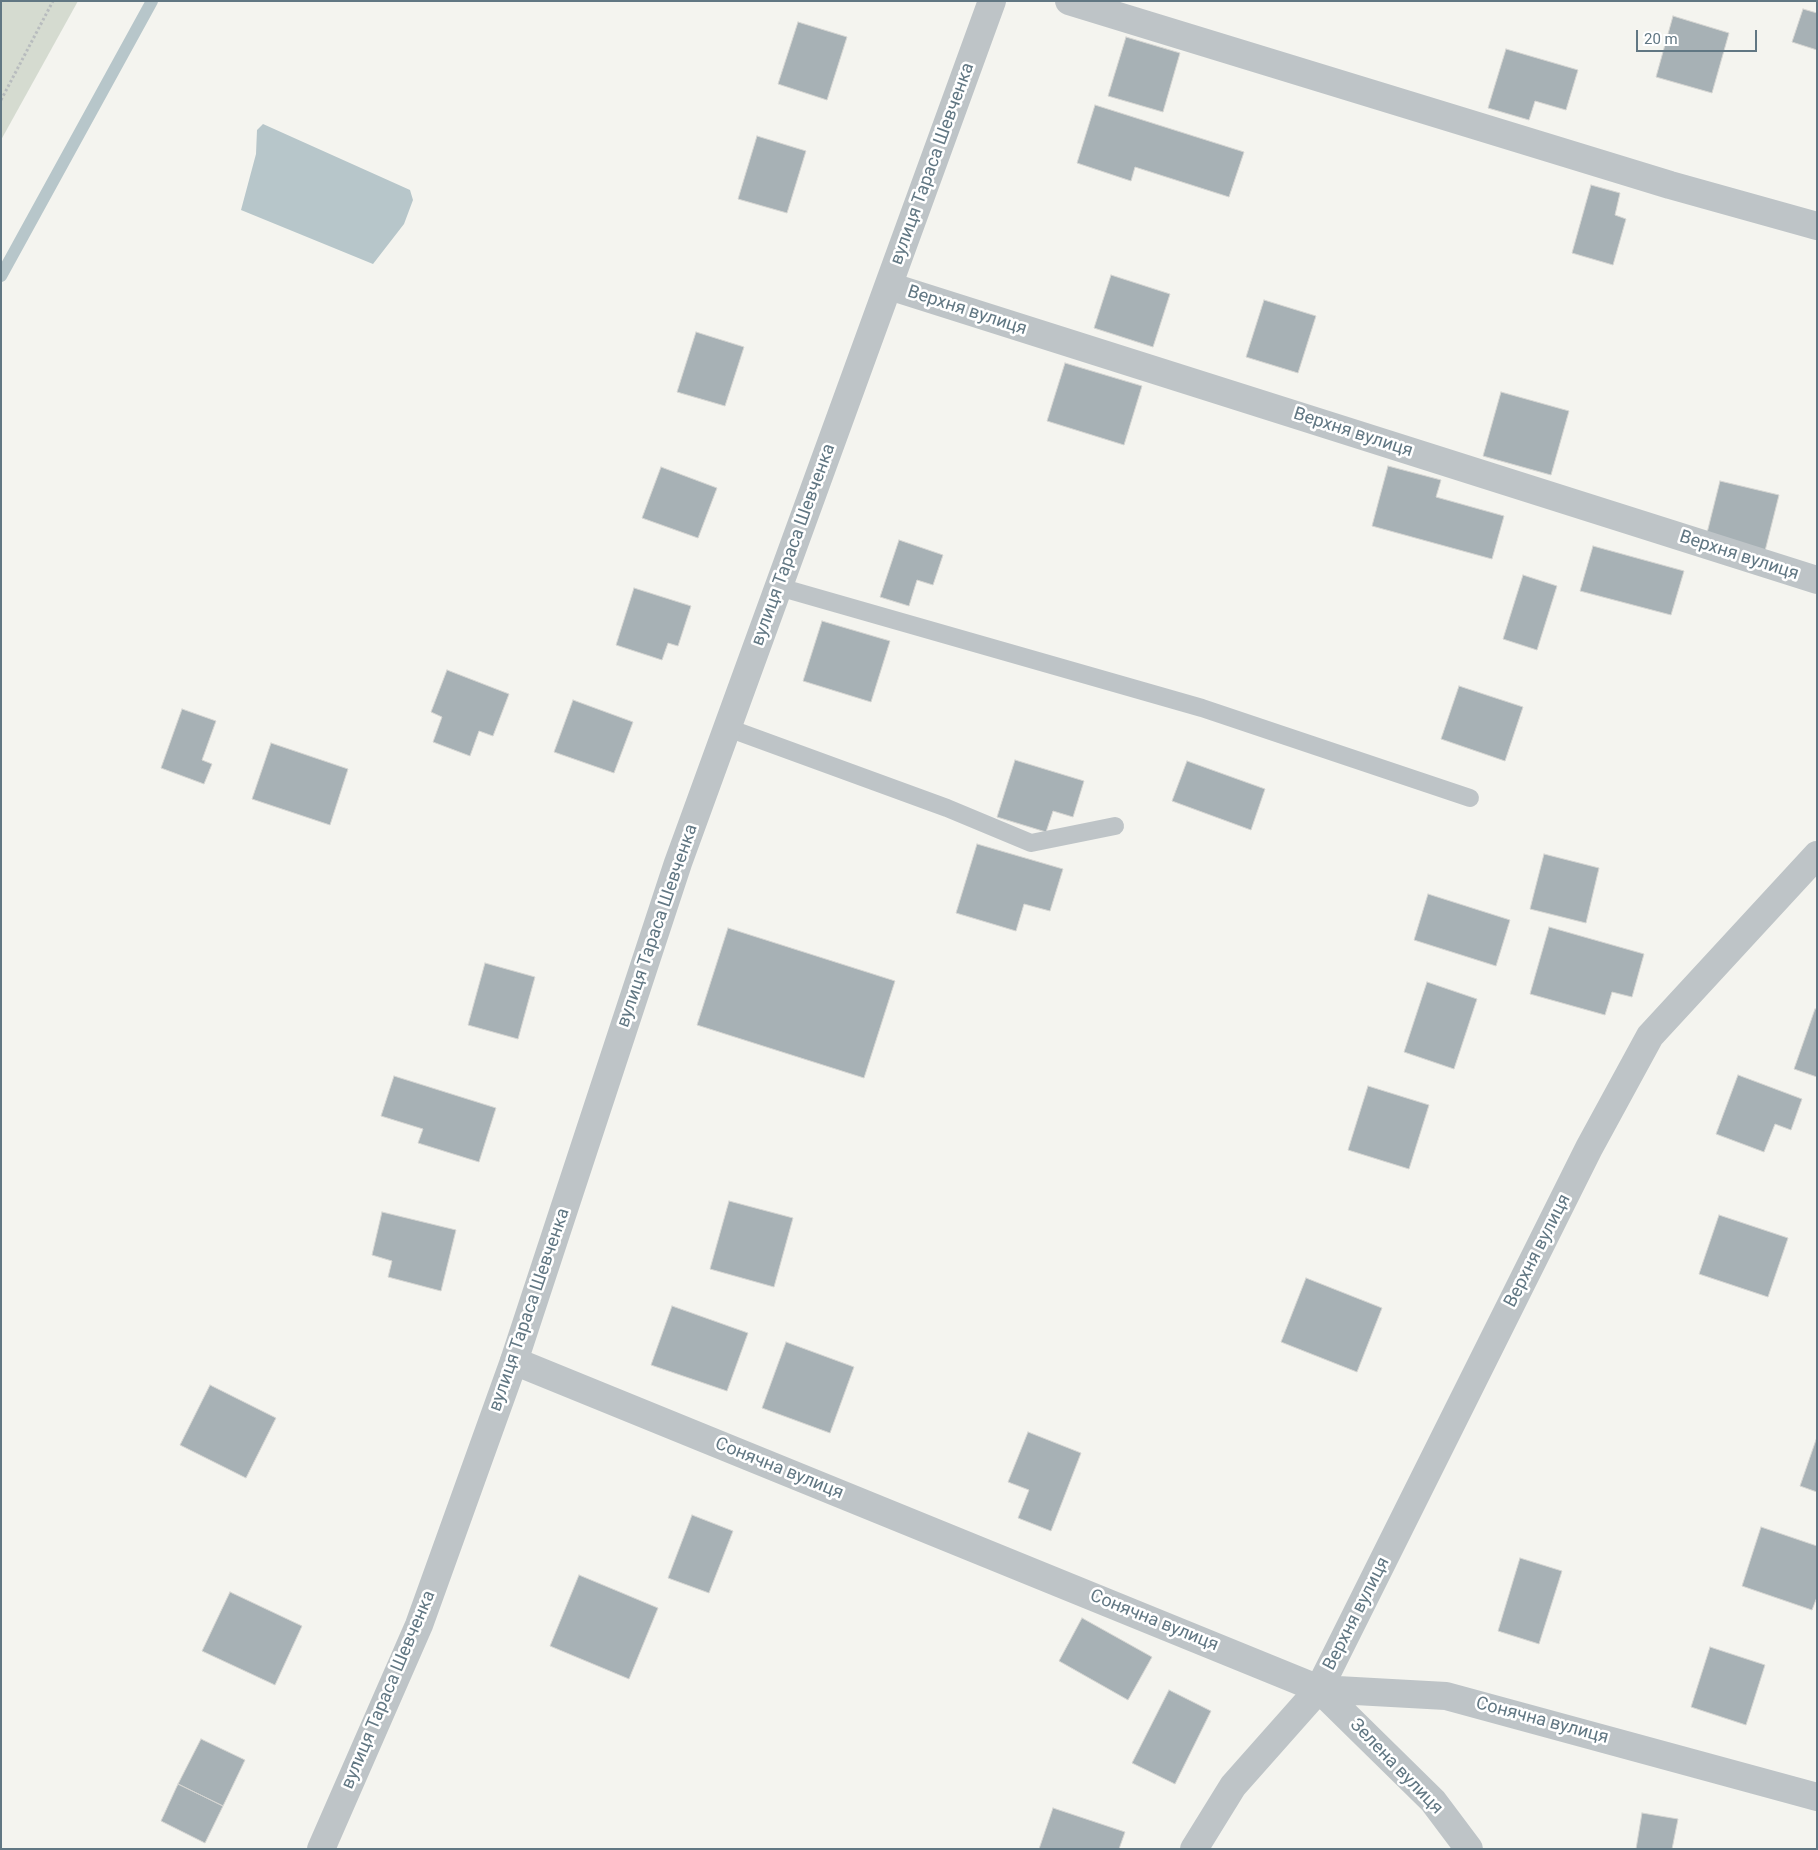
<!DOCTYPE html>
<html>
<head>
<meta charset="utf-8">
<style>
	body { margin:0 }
	#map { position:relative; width:1818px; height:1850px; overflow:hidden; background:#f4f4ef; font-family:Roboto,sans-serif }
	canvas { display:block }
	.frame { position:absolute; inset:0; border:2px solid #617783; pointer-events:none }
	.scale { position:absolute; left:1636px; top:30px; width:121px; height:22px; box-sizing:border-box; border:2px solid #617783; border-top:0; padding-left:6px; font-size:15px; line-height:18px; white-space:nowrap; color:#617783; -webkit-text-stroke:4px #fff; paint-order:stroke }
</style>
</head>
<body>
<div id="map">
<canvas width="1818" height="1850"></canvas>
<div class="frame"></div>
<div class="scale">20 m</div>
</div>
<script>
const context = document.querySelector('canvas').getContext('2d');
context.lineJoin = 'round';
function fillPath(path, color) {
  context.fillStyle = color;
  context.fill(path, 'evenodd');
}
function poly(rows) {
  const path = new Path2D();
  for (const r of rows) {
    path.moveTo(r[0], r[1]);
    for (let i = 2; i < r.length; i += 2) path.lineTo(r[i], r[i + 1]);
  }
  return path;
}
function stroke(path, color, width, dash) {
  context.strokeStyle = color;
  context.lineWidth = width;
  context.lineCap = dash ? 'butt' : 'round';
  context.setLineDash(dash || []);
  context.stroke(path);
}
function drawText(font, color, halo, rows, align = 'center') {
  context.font = font + ' Roboto,sans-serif';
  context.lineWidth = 5;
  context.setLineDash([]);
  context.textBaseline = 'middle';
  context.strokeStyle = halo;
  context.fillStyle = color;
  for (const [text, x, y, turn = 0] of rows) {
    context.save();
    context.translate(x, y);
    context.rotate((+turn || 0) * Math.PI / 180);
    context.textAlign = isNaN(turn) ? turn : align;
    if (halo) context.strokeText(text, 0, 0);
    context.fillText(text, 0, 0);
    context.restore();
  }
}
const green = poly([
	[1,1,78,1,1,140]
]);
const water = poly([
	[263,124,410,190,413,200,404,224,373,264,241,210,256,154,257,130]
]);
const stream = poly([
	[1,276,152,1]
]);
const building = poly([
	[1803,9,1817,13,1817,50,1792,42,1803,9],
	[1673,16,1729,33,1712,93,1656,77,1673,16],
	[798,22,847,37,827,100,778,84,798,22],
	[1126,37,1180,53,1163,112,1108,96,1126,37],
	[1506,49,1578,70,1566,110,1535,101,1529,120,1488,108,1506,49],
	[1095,105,1244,152,1229,197,1135,167,1131,181,1077,163,1095,105],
	[757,136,806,151,787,213,738,199,757,136],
	[1591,185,1620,193,1615,215,1626,219,1613,265,1572,253,1591,185],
	[1111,275,1170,294,1153,347,1094,328,1111,275],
	[1264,300,1316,316,1298,373,1246,357,1264,300],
	[696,332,744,347,725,406,677,392,696,332],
	[1065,363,1142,386,1124,445,1047,421,1065,363],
	[1501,392,1569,411,1551,475,1483,456,1501,392],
	[1388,466,1441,480,1436,497,1504,516,1492,559,1372,526,1388,466],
	[661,467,717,488,698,538,642,518,661,467],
	[1720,481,1779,495,1765,551,1706,537,1720,481],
	[899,540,943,555,933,585,917,580,909,606,880,597,899,540],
	[1593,546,1684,571,1671,615,1580,591,1593,546],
	[1523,575,1557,586,1537,650,1503,639,1523,575],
	[634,588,691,606,678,646,668,643,662,660,616,645,634,588],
	[822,621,890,641,871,702,803,681,822,621],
	[447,670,509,694,493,736,479,731,470,756,433,742,442,717,431,712,447,670],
	[1459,686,1523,707,1505,761,1441,739,1459,686],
	[573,700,633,722,614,773,554,752,573,700],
	[182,709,216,721,202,760,212,764,204,784,161,768,182,709],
	[271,743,348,769,330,825,252,799,271,743],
	[1015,760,1084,781,1073,817,1053,811,1046,832,997,817,1015,760],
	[1187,761,1265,789,1251,830,1172,801,1187,761],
	[977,844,1063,869,1050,911,1024,904,1016,931,956,913,977,844],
	[1544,854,1599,868,1586,923,1530,909,1544,854],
	[1428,894,1510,920,1496,966,1414,940,1428,894],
	[1549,927,1644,954,1632,997,1612,992,1605,1015,1530,994,1549,927],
	[728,928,895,981,864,1078,697,1025,728,928],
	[485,963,535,977,518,1039,468,1025,485,963],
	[1427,982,1477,999,1454,1069,1404,1052,1427,982],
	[1815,1009,1817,1009,1817,1077,1794,1069,1815,1009],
	[1738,1075,1802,1099,1791,1130,1775,1124,1764,1152,1716,1134,1738,1075],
	[394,1076,496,1108,479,1162,418,1143,423,1129,381,1116,394,1076],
	[1368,1086,1429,1105,1409,1169,1348,1150,1368,1086],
	[729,1201,793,1218,774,1287,710,1269,729,1201],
	[382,1212,456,1230,441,1291,388,1277,392,1261,372,1255,382,1212],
	[1719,1215,1788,1238,1768,1297,1699,1274,1719,1215],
	[1306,1278,1382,1308,1357,1372,1281,1342,1306,1278],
	[672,1306,748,1333,727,1391,651,1365,672,1306],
	[786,1342,854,1367,830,1433,762,1408,786,1342],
	[210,1385,276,1418,246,1478,180,1445,210,1385],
	[1028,1432,1081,1453,1051,1531,1018,1518,1029,1490,1008,1482,1028,1432],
	[1817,1437,1817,1492,1800,1486,1817,1437],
	[692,1515,733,1531,709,1593,668,1578,692,1515],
	[1761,1527,1817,1546,1817,1597,1812,1610,1742,1586,1761,1527],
	[1520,1558,1562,1571,1539,1644,1498,1631,1520,1558],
	[579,1575,658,1608,629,1679,550,1646,579,1575],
	[230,1592,302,1626,275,1685,202,1651,230,1592],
	[1082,1618,1152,1657,1128,1700,1059,1661,1082,1618],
	[1710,1647,1765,1665,1746,1725,1691,1707,1710,1647],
	[1169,1690,1211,1711,1175,1784,1132,1763,1169,1690],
	[201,1739,245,1760,223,1806,178,1784,201,1739],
	[178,1784,223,1806,205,1843,161,1821,178,1784],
	[1053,1808,1125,1832,1119,1849,1039,1849,1053,1808],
	[1642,1813,1678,1819,1672,1849,1636,1849,1642,1813]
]);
const path = poly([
	[1,100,53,1]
]);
const service = poly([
	[779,587,1202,708,1470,798],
	[728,728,947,808,1031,843,1115,826]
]);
const minor = poly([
	[1069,1,1670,185,1817,226],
	[889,286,1817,580],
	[514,1361,1319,1689,1446,1696,1817,1797],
	[1319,1689,1433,1801,1469,1849],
	[1194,1849,1233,1786,1319,1689,1589,1148,1650,1036,1817,855]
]);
const tertiary = poly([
	[321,1849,419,1625,514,1361,678,863,992,1]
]);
const streetNames = [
	["вулиця Тараса Шевченка",933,164,-70],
	["Верхня вулиця",967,311,18],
	["Верхня вулиця",1353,433,18],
	["вулиця Тараса Шевченка",794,545,-70],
	["Верхня вулиця",1739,556,18],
	["вулиця Тараса Шевченка",658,926,-71],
	["Верхня вулиця",1538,1251,-63],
	["вулиця Тараса Шевченка",530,1310,-71],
	["Сонячна вулиця",779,1469,22],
	["Верхня вулиця",1357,1614,-63],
	["Сонячна вулиця",1154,1621,22],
	["вулиця Тараса Шевченка",389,1690,-67],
	["Сонячна вулиця",1542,1721,15],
	["Зелена вулиця",1396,1767,46]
];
fillPath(green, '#d5dbd0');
fillPath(water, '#b7c6ca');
stroke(stream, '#b7c6ca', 12);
fillPath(building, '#a7b1b5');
stroke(building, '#d5d5d2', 1);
stroke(path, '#b8bcbe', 3, [2.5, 2.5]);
stroke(service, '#bec4c7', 18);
stroke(minor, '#bec4c7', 28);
stroke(tertiary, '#bec4c7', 28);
drawText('18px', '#617783', '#fff', streetNames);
</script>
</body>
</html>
